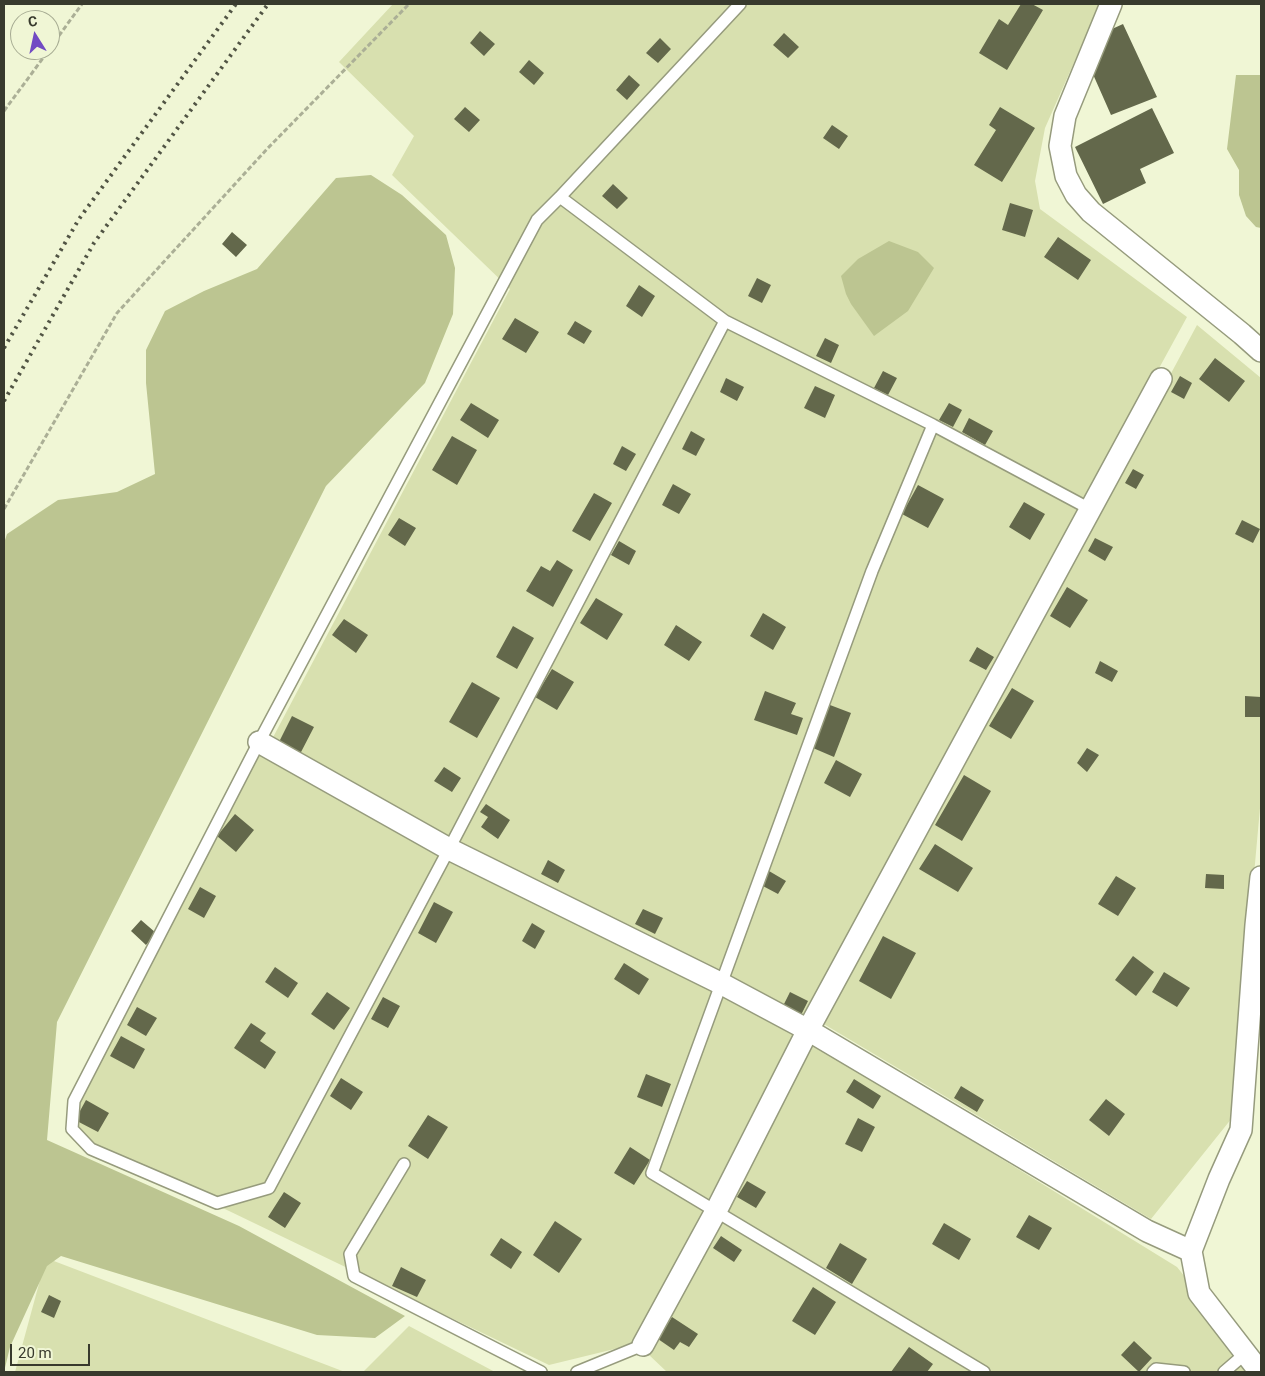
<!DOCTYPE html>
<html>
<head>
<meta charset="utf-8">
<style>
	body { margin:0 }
	#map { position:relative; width:1265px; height:1376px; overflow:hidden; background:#f0f6d5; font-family:Roboto,sans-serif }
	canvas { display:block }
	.frame { position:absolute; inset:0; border:5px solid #383a2d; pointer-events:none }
	.north { position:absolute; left:10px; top:10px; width:50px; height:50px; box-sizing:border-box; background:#f0f6d5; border:1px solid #a6ab92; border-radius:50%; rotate:350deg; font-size:14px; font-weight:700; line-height:20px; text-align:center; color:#383a2d }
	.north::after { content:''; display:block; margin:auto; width:18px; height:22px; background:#724bc3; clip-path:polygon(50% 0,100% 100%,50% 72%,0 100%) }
	.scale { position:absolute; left:10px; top:1344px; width:80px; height:22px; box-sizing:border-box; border:2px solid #383a2d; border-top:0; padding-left:6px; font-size:15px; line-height:18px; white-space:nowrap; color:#383a2d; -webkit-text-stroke:4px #f0f6d5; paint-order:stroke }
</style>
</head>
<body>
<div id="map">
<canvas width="1265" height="1376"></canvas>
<div class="frame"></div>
<div class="north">С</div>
<div class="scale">20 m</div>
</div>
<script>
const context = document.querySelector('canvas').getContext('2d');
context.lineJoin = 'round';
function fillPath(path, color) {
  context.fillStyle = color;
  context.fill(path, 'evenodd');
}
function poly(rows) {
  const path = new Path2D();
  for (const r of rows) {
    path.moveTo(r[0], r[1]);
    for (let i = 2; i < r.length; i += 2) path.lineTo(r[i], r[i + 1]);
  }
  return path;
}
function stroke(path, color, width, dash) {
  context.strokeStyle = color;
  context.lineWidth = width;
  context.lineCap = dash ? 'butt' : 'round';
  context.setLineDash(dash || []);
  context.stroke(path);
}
const green = poly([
	[393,4,1100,4,1045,128,1035,181,1040,209,1187,317,802,1022,270,743,510,289,392,175,414,136,339,62],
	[1197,325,1261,378,1261,797,1232,1118,1151,1219,822,1023],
	[257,754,794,1032,635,1344,549,1365,94,1146,69,1120],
	[812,1042,1177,1267,1246,1353,1258,1372,667,1372,648,1354],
	[46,1258,345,1372,15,1372],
	[409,1326,495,1372,363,1372]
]);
const forest = poly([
	[1236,75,1260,75,1261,78,1261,228,1256,227,1246,216,1239,195,1239,170,1227,149],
	[371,175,402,195,446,235,455,268,453,314,425,383,326,486,57,1022,47,1140,239,1226,405,1316,375,1338,317,1335,61,1256,47,1266,10,1347,4,1372,4,543,7,534,58,500,117,492,155,474,146,383,146,350,165,311,204,291,257,269,336,178],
	[889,241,918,252,934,268,908,311,874,336,851,304,846,294,841,276,858,259]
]);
const building = poly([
	[1021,4,1032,4,1043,10,1007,70,979,53,999,19,1008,25],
	[1123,24,1157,97,1111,115,1092,72,1112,29],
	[480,31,495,44,484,56,470,43],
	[784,33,799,47,788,58,773,45],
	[660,38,671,49,658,63,646,53],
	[529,60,544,73,534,85,519,72],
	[629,75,640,85,627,100,616,90],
	[465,107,480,120,469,132,454,119],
	[1000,107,1035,128,1002,182,974,165,996,130,989,125],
	[1152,108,1174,153,1140,169,1146,183,1103,204,1075,147],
	[832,125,848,136,839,149,823,138],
	[613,184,628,198,617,209,602,196],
	[1010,203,1033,210,1025,237,1002,230],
	[232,232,247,245,236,257,222,244],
	[1058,237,1091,260,1078,280,1044,257],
	[757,278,771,285,762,303,748,296],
	[639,285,655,296,642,317,626,306],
	[515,318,539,332,526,353,502,339],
	[575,321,592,331,584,344,567,334],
	[825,338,839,345,831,363,816,356],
	[1215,358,1245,381,1229,402,1199,379],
	[883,371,897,378,888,395,874,388],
	[1180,376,1192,383,1184,399,1171,392],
	[726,378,744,387,737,401,720,392],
	[815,386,835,395,825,418,804,408],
	[471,403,499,420,488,438,460,420],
	[949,403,962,410,953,427,939,420],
	[969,418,993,431,985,445,962,432],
	[691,431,705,439,696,456,682,449],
	[452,436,477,450,457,485,432,470],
	[622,446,636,454,626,471,613,464],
	[1133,469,1144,475,1136,489,1125,483],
	[673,484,691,494,679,514,662,505],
	[918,485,944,499,928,528,902,514],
	[594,493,612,503,590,541,572,531],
	[1024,502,1045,514,1030,540,1009,527],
	[399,518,416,528,405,546,388,535],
	[1242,520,1260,529,1253,543,1235,534],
	[1095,538,1113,547,1105,561,1088,551],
	[619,541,636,551,629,565,611,555],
	[557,560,573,570,553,607,526,591,541,566,550,571],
	[1067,587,1088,600,1070,628,1050,616],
	[596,598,623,614,607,640,580,623],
	[763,613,786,627,773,650,750,636],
	[344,619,368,635,356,653,332,635],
	[676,625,702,642,689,661,664,645],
	[513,626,534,638,517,669,496,657],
	[977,647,994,657,986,670,969,661],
	[1100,661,1118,671,1112,682,1095,673],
	[552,669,574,682,557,710,535,697],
	[472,682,500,698,477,738,449,722],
	[1012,688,1034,701,1011,739,989,726],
	[765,691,796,703,791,714,803,718,797,735,754,720],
	[1245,696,1261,697,1260,717,1245,717],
	[830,705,851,713,834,757,813,748],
	[292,716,314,727,300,754,278,744],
	[1087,748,1099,755,1087,772,1077,763],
	[836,760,862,774,850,797,824,783],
	[444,767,461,778,452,792,434,781],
	[964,775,991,791,962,841,935,825],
	[486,804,510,820,498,839,481,827,488,817,480,812],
	[235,814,254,830,236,852,217,836],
	[935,844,973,868,958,892,919,869],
	[548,860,565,870,558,883,541,874],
	[769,871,786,881,778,894,761,885],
	[1206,874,1224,875,1224,889,1205,888],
	[1116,876,1136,888,1118,916,1098,904],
	[200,887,216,896,204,918,188,909],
	[434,902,453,912,436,943,418,933],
	[643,909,663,918,655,934,635,924],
	[141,920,156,933,146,945,131,931],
	[532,923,545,931,535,949,522,941],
	[883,936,916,953,891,999,859,981],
	[1133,956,1154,972,1136,996,1115,980],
	[624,963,649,979,639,995,614,979],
	[275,967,298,983,288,998,265,982],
	[1164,972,1190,988,1177,1007,1152,992],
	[327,992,350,1008,334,1030,311,1014],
	[790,992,808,1001,801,1015,783,1006],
	[383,997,400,1006,388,1028,371,1019],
	[137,1007,157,1018,146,1036,127,1025],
	[251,1023,266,1033,260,1041,276,1052,265,1069,234,1048],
	[121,1036,145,1049,134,1069,110,1056],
	[646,1074,671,1084,662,1107,637,1097],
	[341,1078,363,1092,351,1110,330,1096],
	[854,1079,881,1096,873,1109,846,1092],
	[961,1086,984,1100,977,1112,954,1098],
	[1106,1099,1125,1114,1109,1136,1089,1120],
	[86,1100,109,1113,98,1132,75,1120],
	[428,1115,448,1127,428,1159,408,1146],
	[858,1118,875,1127,862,1152,845,1144],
	[630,1147,650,1160,634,1185,614,1173],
	[747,1181,766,1192,756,1208,737,1197],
	[284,1192,301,1203,285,1228,268,1217],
	[1029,1215,1052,1228,1039,1250,1016,1237],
	[555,1221,582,1239,559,1273,533,1255],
	[944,1223,971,1239,959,1260,932,1244],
	[721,1236,742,1250,734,1262,713,1248],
	[501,1238,522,1252,511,1269,490,1255],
	[840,1243,867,1259,852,1284,826,1268],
	[401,1267,426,1280,417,1297,392,1286],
	[813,1287,836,1302,815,1335,792,1321],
	[49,1295,61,1301,54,1318,41,1312],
	[672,1317,698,1334,689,1347,680,1342,674,1350,658,1339],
	[1134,1341,1152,1358,1139,1372,1121,1355],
	[909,1347,933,1364,927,1372,891,1372]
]);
const path = poly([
	[50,48,82,4],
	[4,111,49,50],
	[4,509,117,313,267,149,409,4]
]);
const lane = poly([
	[560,197,725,321,933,425,1090,509],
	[725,321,449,849,269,1188,217,1203,91,1149,72,1129,74,1101,259,742,537,220,560,197,740,4],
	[933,425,872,571,652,1173,984,1372],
	[404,1164,350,1254,354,1276,541,1372],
	[577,1372,643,1345],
	[1153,1372,1156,1369,1184,1372],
	[1224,1372,1246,1353]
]);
const street = poly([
	[1111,4,1065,116,1060,146,1066,176,1076,195,1091,212,1242,334,1261,351],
	[259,742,449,849,722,984,808,1030,1147,1231,1191,1251],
	[643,1345,716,1211,808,1030,1161,379],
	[1260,1372,1199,1293,1191,1251,1219,1179,1241,1130,1256,925,1261,877]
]);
const rail = poly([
	[4,348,79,219,236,4],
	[4,401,94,243,268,4]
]);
fillPath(green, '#d8e0af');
fillPath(forest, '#bcc591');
fillPath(building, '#63684b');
stroke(lane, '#969b7d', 14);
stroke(street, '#969b7d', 24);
stroke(path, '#abaf96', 3, [5, 2.5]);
stroke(lane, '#fff', 11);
stroke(street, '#fff', 21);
stroke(rail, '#515444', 4, [2.5, 5]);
</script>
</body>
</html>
